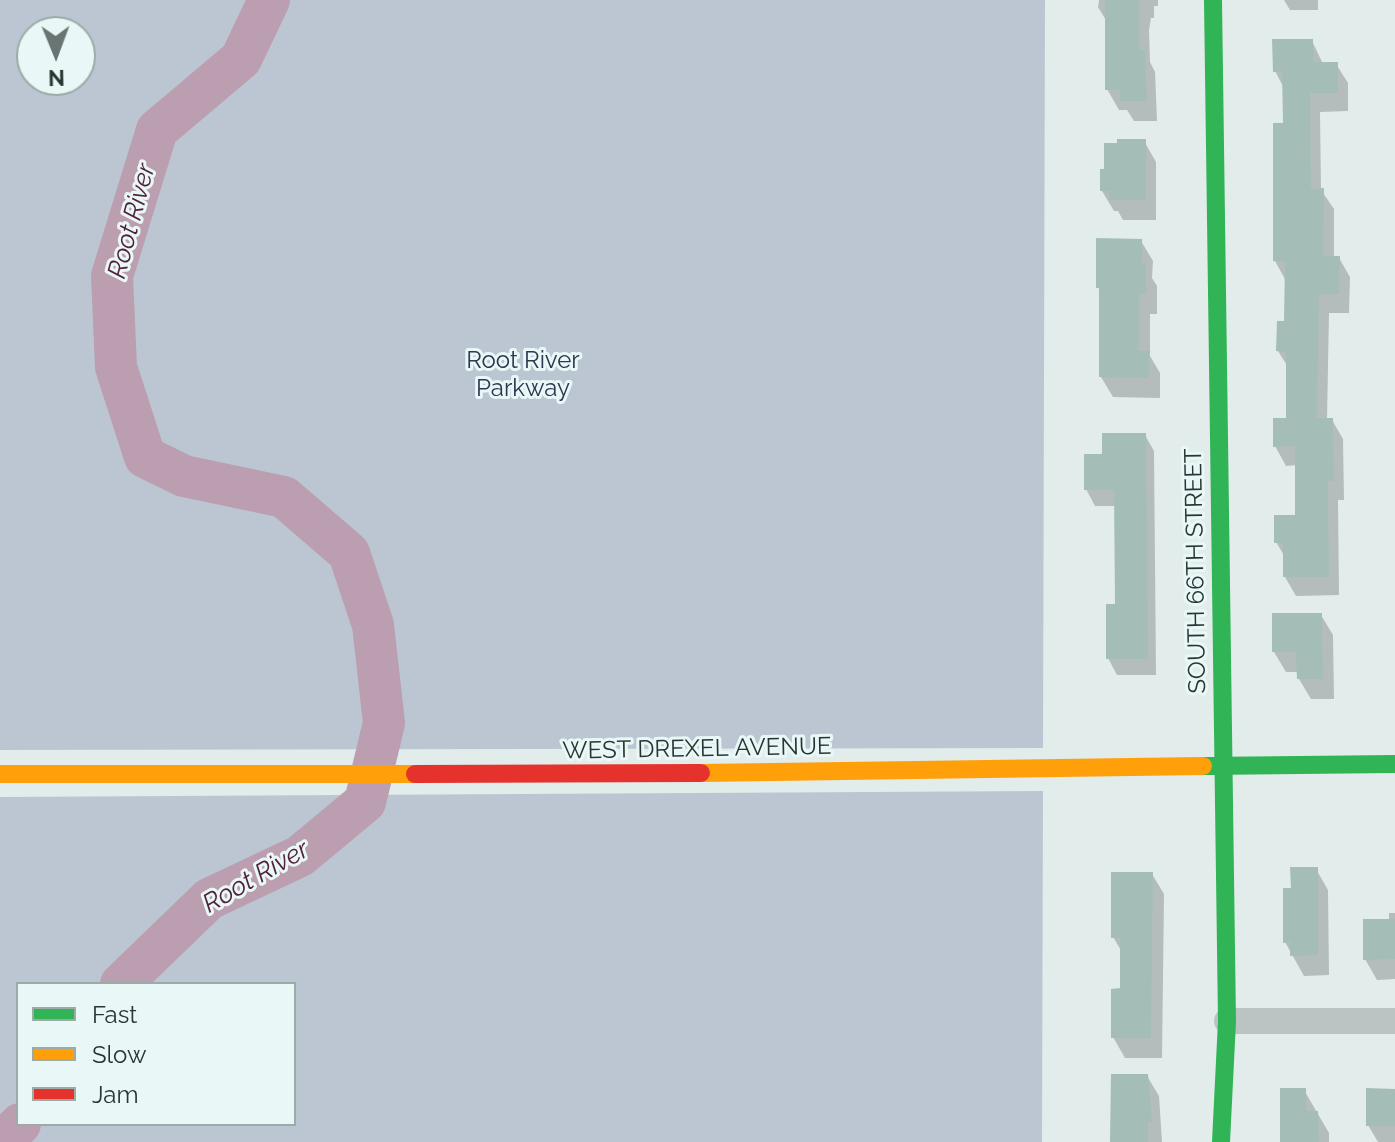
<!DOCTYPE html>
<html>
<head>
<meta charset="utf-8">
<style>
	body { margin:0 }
	#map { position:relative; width:1395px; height:1142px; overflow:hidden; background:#e1eceb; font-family:Raleway,sans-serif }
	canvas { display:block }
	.legend { position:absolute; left:16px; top:982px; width:280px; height:144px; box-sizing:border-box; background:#e9f8f7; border:2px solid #9caaa8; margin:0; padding:10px 14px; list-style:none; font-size:24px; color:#293532 }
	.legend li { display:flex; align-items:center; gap:16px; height:40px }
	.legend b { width:40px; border:2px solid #9caaa8 }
	.north { position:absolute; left:16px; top:16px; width:80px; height:80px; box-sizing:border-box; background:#e9f8f7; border:2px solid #9caaa8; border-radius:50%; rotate:179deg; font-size:22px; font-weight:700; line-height:32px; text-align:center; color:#293532 }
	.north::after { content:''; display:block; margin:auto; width:28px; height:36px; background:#697573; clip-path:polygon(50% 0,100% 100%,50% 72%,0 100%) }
</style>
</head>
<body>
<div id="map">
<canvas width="1395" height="1142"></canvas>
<ul class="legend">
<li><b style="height:10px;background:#30b455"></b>Fast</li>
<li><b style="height:10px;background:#ff9f0a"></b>Slow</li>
<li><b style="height:10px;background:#e5322d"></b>Jam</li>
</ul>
<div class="north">N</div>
</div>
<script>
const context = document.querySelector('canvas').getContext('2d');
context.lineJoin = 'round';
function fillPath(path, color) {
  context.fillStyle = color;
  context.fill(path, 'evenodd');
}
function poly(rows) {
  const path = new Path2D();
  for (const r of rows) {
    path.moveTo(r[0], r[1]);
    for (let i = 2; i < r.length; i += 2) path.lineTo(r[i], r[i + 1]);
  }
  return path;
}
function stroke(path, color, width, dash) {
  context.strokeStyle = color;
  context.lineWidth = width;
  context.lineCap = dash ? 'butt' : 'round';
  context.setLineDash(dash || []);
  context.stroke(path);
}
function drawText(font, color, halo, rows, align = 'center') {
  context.font = font + ' Raleway,sans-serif';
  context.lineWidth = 6;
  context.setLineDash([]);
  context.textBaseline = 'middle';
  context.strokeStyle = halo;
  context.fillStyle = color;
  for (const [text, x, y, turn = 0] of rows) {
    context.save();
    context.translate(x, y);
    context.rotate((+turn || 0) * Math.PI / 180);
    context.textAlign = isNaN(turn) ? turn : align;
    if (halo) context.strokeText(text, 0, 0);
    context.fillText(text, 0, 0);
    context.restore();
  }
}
const green = poly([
	[0,0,1045,0,1043,748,0,750],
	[32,32,80,32,80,80,32,80],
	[1043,791,1042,1142,0,1142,0,797],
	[18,984,294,984,294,1124,18,1124]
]);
const shadow = poly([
	[1099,0,1158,0,1158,6,1154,6,1154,18,1151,18,1149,30,1150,62,1155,72,1157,121,1134,121,1127,110,1119,110,1107,89,1107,22,1098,7],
	[1284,0,1318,0,1318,10,1290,10],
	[1312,41,1323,64,1336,64,1348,83,1348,111,1320,112,1321,190,1334,209,1334,258,1339,258,1350,277,1349,313,1329,313,1327,420,1332,420,1343,439,1344,500,1338,500,1339,595,1296,596,1285,577,1285,557,1276,542,1297,517,1297,465,1286,466,1275,446,1288,420,1288,367,1278,351,1286,323,1286,281,1275,261,1285,125,1284,88,1275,71],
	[1144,141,1156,162,1156,220,1123,220,1118,211,1114,211,1102,191],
	[1141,241,1153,261,1152,278,1157,286,1157,314,1150,314,1150,356,1160,373,1160,398,1113,397,1101,377,1101,293,1098,287],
	[1145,435,1154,451,1156,675,1117,675,1108,658,1117,606,1116,506,1095,506,1086,489],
	[1321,615,1333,635,1334,699,1311,699,1299,679,1299,672,1286,672,1274,652],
	[1316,869,1328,890,1329,975,1304,976,1285,942,1293,890],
	[1152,874,1164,894,1162,1058,1125,1058,1113,1037,1121,990,1122,952,1113,937],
	[1389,913,1395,913,1395,979,1377,980,1365,959,1389,921],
	[1147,1076,1159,1096,1162,1142,1112,1142],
	[1304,1090,1329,1133,1329,1142,1282,1142],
	[1395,1091,1395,1142,1378,1142,1368,1125]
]);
const river = poly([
	[121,984,209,899,300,856,365,802,384,723,373,625,349,553,284,497,184,476,145,457,116,367,112,276,157,130,241,59,269,0],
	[2,1142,20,1124]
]);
const building = poly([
	[1105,0,1139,0,1139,49,1145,50,1147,101,1120,101,1120,90,1105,90],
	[1272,39,1313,39,1313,62,1338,62,1338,93,1310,93,1311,189,1324,188,1323,256,1340,256,1339,294,1319,294,1317,418,1333,418,1334,481,1328,481,1329,577,1283,577,1283,543,1274,543,1274,515,1295,515,1295,446,1273,447,1273,418,1286,418,1286,352,1276,351,1277,321,1284,321,1285,262,1273,261,1273,123,1283,123,1282,72,1273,72],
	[1117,139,1146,139,1146,200,1109,200,1109,191,1100,191,1100,169,1104,169,1104,143,1117,143],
	[1096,238,1142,239,1142,263,1146,263,1146,294,1139,294,1139,351,1149,351,1149,378,1099,377,1099,288,1096,288],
	[1102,433,1146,433,1148,659,1106,659,1106,604,1115,604,1114,490,1084,490,1084,454,1102,454],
	[1272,613,1322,613,1323,679,1297,679,1296,652,1272,652],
	[1290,867,1318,867,1318,955,1290,956,1290,942,1283,943,1283,888,1291,888],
	[1111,872,1153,872,1151,1038,1111,1038,1111,989,1120,988,1120,938,1111,938],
	[1363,919,1395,919,1395,959,1363,960],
	[1111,1074,1148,1074,1152,1122,1148,1122,1148,1142,1110,1142],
	[1280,1088,1306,1088,1306,1111,1318,1111,1319,1142,1280,1142],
	[1366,1088,1395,1089,1395,1126,1366,1126]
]);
const street = poly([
	[1227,1021,1395,1021]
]);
const fast = poly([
	[1213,0,1227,1021,1221,1142],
	[1203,766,1395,764]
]);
const slow = poly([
	[701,773,1203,766],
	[0,774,415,774]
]);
const jam = poly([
	[415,774,701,773]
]);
const parkNames = [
	["Root River",523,361],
	["Parkway",523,389]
];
const streetNames = [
	["SOUTH 66TH STREET",1196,571,-91],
	["WEST DREXEL AVENUE",697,749,-1]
];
const waterNames = [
	["Root River",132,221,-75],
	["Root River",256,877,-30]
];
fillPath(green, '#bcc6d2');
fillPath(shadow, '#0003');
stroke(river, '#bb9fb0', 42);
fillPath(building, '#a4beb7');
stroke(street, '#bac4c3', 26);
stroke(fast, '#30b455', 18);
stroke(slow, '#ff9f0a', 18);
stroke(jam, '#e5322d', 18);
drawText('24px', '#2e3651', '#e9f8f7', parkNames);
drawText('24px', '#293532', '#e9f8f7', streetNames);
drawText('italic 26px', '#53213b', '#e9f8f7', waterNames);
</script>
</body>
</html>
